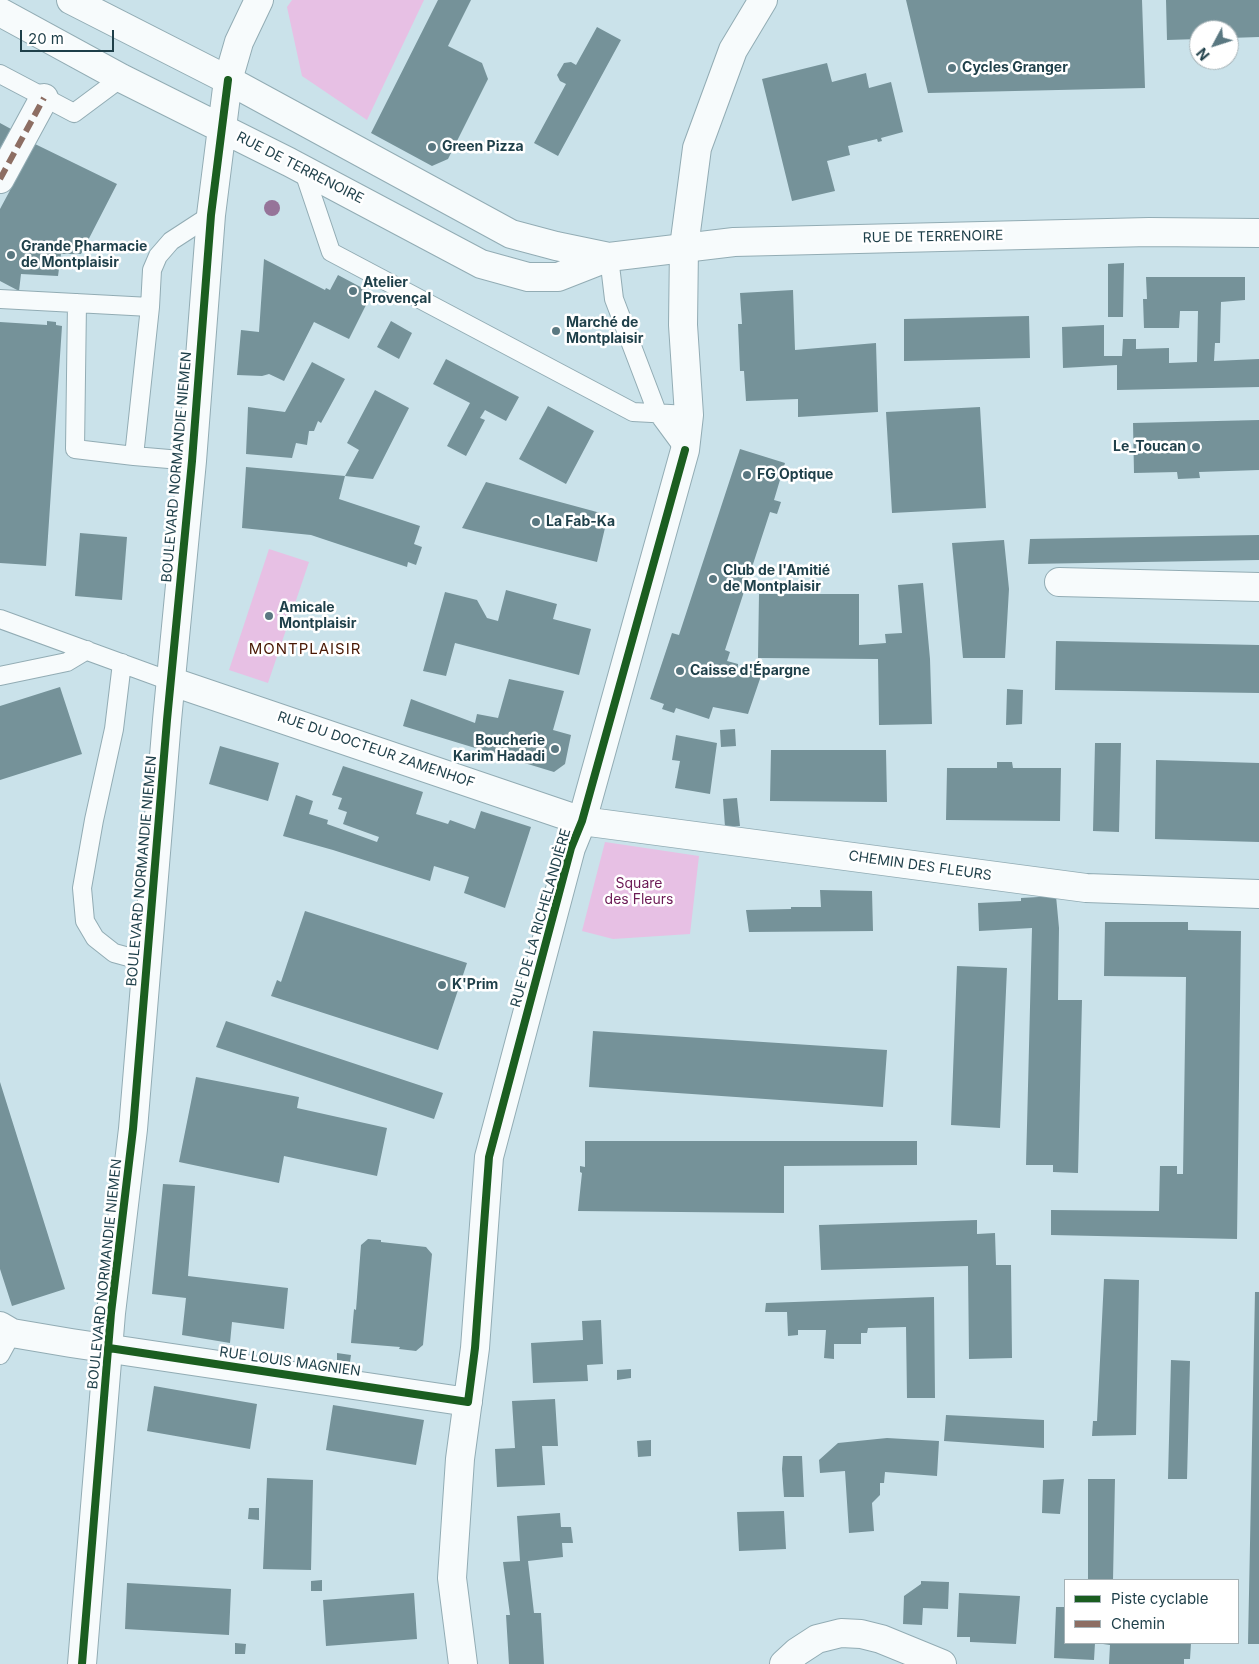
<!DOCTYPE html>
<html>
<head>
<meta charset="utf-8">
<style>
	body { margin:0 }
	#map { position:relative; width:1259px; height:1664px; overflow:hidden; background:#cae2ea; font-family:Inter,sans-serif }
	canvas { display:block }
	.legend { position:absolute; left:1064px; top:1579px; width:175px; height:65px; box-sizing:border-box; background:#fff; border:1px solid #a5b2b6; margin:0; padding:6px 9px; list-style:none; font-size:15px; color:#1e3f49 }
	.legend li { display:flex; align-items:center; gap:10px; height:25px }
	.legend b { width:25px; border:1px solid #a5b2b6 }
	.north { position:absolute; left:1189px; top:20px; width:50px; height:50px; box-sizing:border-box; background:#fff; border:1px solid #a5b2b6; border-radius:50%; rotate:230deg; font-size:14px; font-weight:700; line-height:20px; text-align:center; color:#1e3f49 }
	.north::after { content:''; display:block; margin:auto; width:18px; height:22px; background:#5a7881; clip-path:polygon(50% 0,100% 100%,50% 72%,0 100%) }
	.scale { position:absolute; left:20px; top:30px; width:94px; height:22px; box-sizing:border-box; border:2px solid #1e3f49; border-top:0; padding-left:6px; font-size:15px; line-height:18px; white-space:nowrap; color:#1e3f49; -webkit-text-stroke:4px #fff; paint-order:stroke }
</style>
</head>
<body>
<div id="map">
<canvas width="1259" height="1664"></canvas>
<ul class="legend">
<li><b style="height:6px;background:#1b5e20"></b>Piste cyclable</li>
<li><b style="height:6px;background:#8d6e63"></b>Chemin</li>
</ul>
<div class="north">N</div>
<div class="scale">20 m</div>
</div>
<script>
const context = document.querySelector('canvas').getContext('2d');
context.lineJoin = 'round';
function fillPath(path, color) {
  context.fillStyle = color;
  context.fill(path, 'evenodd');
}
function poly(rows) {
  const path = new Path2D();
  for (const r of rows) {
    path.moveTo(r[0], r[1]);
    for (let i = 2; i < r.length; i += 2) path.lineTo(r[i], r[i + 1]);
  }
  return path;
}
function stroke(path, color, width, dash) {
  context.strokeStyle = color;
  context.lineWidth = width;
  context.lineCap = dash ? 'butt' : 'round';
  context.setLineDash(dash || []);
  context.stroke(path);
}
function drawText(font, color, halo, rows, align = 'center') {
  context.font = font + ' Inter,sans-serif';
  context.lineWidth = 5;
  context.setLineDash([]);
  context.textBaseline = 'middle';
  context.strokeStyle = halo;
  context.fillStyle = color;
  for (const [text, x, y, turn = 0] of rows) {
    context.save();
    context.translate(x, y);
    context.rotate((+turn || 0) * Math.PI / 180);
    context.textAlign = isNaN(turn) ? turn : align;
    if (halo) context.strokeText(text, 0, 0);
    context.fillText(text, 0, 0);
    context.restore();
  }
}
const green = poly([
	[292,0,424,0,367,120,302,76,287,7],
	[269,549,309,562,268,683,229,670],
	[605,842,699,856,690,934,613,939,582,931]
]);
const building = poly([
	[438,0,471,0,448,46,482,63,488,79,448,159,432,166,371,133],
	[906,0,1142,0,1145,88,928,93],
	[1166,0,1259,0,1259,37,1229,38,1229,30,1199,30,1199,39,1167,40],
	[597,27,621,40,558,156,534,143,566,84,560,81,557,75,564,63,571,62,576,65],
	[827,63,832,82,866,73,869,88,891,82,903,132,881,138,882,141,878,142,877,139,848,146,850,155,827,161,835,191,792,201,762,79],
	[0,123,11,129,0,148],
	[35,144,117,184,81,254,61,254,58,276,21,274,19,291,0,281,0,209],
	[264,259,325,290,326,288,330,290,338,275,372,293,349,339,314,322,284,381,269,374,262,376,237,375,241,330,259,332],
	[1124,263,1123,317,1108,317,1108,264],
	[1146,277,1245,277,1245,300,1221,302,1220,343,1215,343,1214,361,1259,359,1259,387,1117,390,1117,365,1063,368,1062,327,1104,325,1104,356,1122,356,1123,339,1136,339,1136,349,1169,348,1169,363,1197,362,1198,311,1180,311,1179,328,1144,328,1143,299,1147,299],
	[793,290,795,350,876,343,878,412,798,417,798,399,746,401,744,371,740,371,738,324,742,324,740,293],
	[1029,316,1030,358,904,361,904,319],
	[47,321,56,322,56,325,62,326,46,566,0,563,0,322,47,325],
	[391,321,412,333,399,359,377,347],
	[446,359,519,397,506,421,485,410,480,418,485,420,466,456,447,446,470,403,433,384],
	[312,362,345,379,321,423,318,421,314,431,309,431,307,445,296,443,292,458,246,454,248,407,285,412],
	[375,390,409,408,373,479,345,476,339,499,420,526,414,544,422,547,416,565,408,562,407,567,311,535,242,528,246,467,345,476,359,450,347,443],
	[548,406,594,431,566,484,519,459],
	[980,407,986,508,892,513,886,412],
	[1259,420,1259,470,1199,472,1200,478,1178,479,1177,472,1134,473,1133,423],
	[740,449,785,463,774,500,781,502,777,514,770,512,725,650,730,652,727,661,738,664,738,668,762,673,748,714,713,707,709,719,676,708,674,713,662,709,664,704,650,699,672,633,679,635],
	[486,482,608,515,597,562,462,528],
	[80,533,127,537,122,600,75,596],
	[1259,535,1259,560,1028,564,1030,539],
	[1004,540,1009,589,1005,658,963,658,952,543],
	[923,583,930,659,932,724,879,725,878,659,758,658,759,594,859,594,859,645,886,643,885,634,902,633,898,585],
	[506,590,557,604,553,619,591,629,579,675,455,643,446,676,423,671,445,592,477,600,487,618,498,621],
	[1056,641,1259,645,1259,693,1055,690],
	[509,679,564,691,553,730,571,735,565,764,554,772,403,726,411,699,475,723,477,714,498,718],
	[60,687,82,754,0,780,0,706],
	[1007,689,1023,690,1022,724,1006,725],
	[735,729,736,746,721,747,720,730],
	[676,735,717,743,710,794,675,788,680,761,672,760],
	[1095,743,1121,743,1119,832,1093,831],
	[220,746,279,763,268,801,209,784],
	[771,750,886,750,887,802,770,801],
	[1156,760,1259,763,1259,842,1155,839],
	[997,762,1012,762,1013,768,1061,768,1060,821,946,820,947,768,997,768],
	[343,766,423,792,416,814,448,824,450,820,475,829,481,811,531,827,505,908,464,893,469,877,434,866,430,881,333,850,283,836,296,795,313,801,309,814,328,820,327,824,377,842,379,837,343,824,347,812,338,809,342,798,332,795],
	[737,798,740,826,725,827,723,799],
	[820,890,872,891,873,931,749,932,746,910,791,909,791,907,821,907],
	[1056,896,1059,928,1058,1000,1082,1000,1078,1173,1053,1172,1053,1165,1026,1165,1032,928,979,931,978,903,1021,901,1021,898],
	[305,911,467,963,438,1050,271,996,277,980,281,982],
	[1105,922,1188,922,1188,930,1241,931,1237,1239,1051,1235,1051,1210,1159,1211,1160,1166,1177,1166,1177,1174,1183,1174,1186,977,1104,976],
	[957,966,1007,968,1000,1128,951,1125],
	[226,1021,443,1093,434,1119,216,1047],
	[593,1031,887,1050,883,1107,589,1087],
	[196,1077,299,1097,297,1108,387,1128,377,1176,284,1156,279,1183,179,1162],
	[0,1082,65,1289,12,1306,0,1269],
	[585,1141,917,1141,917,1165,784,1166,784,1213,578,1211,582,1173,580,1172,580,1166,585,1167],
	[163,1184,195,1186,188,1276,288,1288,284,1329,232,1322,230,1343,182,1335,186,1298,152,1294],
	[977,1220,977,1234,995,1233,996,1265,1011,1265,1012,1358,969,1359,968,1266,821,1270,819,1225],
	[368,1239,381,1240,381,1242,426,1247,432,1254,423,1345,416,1351,399,1349,400,1347,351,1343,354,1309,356,1310,361,1245],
	[1104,1279,1139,1280,1136,1435,1092,1436,1093,1421,1097,1421],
	[1255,1292,1259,1292,1259,1644,1248,1644],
	[934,1297,935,1398,907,1398,906,1327,868,1328,867,1333,861,1333,861,1344,834,1344,834,1359,824,1358,826,1330,798,1330,798,1335,788,1336,787,1312,765,1312,766,1303],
	[601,1320,603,1364,587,1365,588,1381,533,1383,531,1343,583,1340,582,1321],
	[337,1353,351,1355,350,1362,337,1360],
	[1171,1360,1190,1361,1187,1479,1168,1479],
	[631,1369,631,1378,617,1380,617,1370],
	[154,1386,257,1404,250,1449,147,1431],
	[555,1399,558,1446,542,1446,545,1485,497,1487,495,1449,515,1448,512,1401],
	[333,1405,424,1420,416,1465,326,1450],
	[946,1415,1044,1420,1044,1448,944,1441],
	[887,1438,939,1441,937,1476,885,1472,884,1483,880,1483,880,1495,872,1503,874,1531,849,1533,845,1471,820,1473,819,1460,838,1443],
	[651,1440,651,1456,638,1457,637,1441],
	[783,1456,802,1456,804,1497,784,1497,782,1469],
	[267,1478,313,1480,311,1570,263,1569],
	[1064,1479,1060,1514,1042,1513,1043,1480],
	[1088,1479,1115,1479,1113,1580,1088,1580],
	[249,1508,259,1508,259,1520,248,1519],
	[784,1511,786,1549,739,1551,737,1512],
	[560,1513,561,1527,571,1527,573,1543,562,1543,563,1557,528,1561,534,1613,541,1613,544,1664,509,1664,506,1615,510,1615,503,1562,520,1561,517,1516],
	[322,1580,322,1591,311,1591,311,1581],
	[921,1581,949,1582,948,1609,923,1608,922,1625,903,1624,904,1596,921,1584],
	[127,1583,231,1589,229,1635,125,1629],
	[414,1593,417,1639,326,1646,323,1600],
	[959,1593,1020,1596,1016,1644,970,1642,970,1637,957,1637],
	[1056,1607,1065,1607,1065,1643,1095,1643,1094,1660,1054,1658],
	[235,1643,246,1644,245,1654,235,1654],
	[1103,1643,1191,1643,1190,1659,1184,1659,1184,1664,1109,1664,1110,1645,1103,1644]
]);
const lane = poly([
	[0,74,74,113,121,78],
	[303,169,331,252,633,412,689,415],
	[609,257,614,299,657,412,685,450],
	[0,299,150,307],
	[77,303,75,449,134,456,150,307,152,270,158,256,171,241,211,215],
	[134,456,192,461],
	[0,619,170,681],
	[122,663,114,729,94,820,82,888,85,921,95,938,114,953,147,962],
	[0,676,67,662,87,650],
	[0,1355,12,1333]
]);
const street = poly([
	[0,179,44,98],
	[1059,582,1259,587],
	[170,681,582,821,1086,888,1259,894],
	[0,1326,12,1333,71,1343,468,1402],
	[463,1664,452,1578,460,1459,475,1348,489,1157,571,848,582,821,685,450,689,415,683,325,684,247],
	[784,1664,797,1652,817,1639,841,1633,861,1634,881,1639,942,1664]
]);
const secondary = poly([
	[71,0,228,80,511,234,556,246,609,257],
	[0,12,121,78,289,162,481,264,528,277,558,277,609,257,734,242,1149,232,1259,233],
	[82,1664,111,1313,133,1129,167,720,192,461,211,215,228,80]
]);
const highway = poly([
	[228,80,239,42,259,0],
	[684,247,697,148,733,50,763,0]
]);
const quiet = poly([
	[0,179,44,98]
]);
const cycleway = poly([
	[109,1348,468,1402,475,1348,489,1157,571,848,582,821,685,450],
	[82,1664,111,1313,133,1129,167,720,192,461,211,215,228,80]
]);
const trees = [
	[272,208]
];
const markers = [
	[952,68,5,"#5a7881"],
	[432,147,5,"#5a7881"],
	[11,255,5,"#5a7881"],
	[353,291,5,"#5a7881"],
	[556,331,5,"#5a7881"],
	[1196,447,5,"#5a7881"],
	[747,475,5,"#5a7881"],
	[536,522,5,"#5a7881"],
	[713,579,5,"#5a7881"],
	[269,616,5,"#5a7881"],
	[680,671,5,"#5a7881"],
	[555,749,5,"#5a7881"],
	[442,985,5,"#5a7881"]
];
const poiNames = [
	["Cycles Granger",962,68],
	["Green Pizza",442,147],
	["Grande Pharmacie",21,247],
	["de Montplaisir",21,263],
	["Atelier",363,283],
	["Provençal",363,299],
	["Marché de",566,323],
	["Montplaisir",566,339],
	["Le_Toucan",1186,447,"right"],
	["FG Optique",757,475],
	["La Fab-Ka",546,522],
	["Club de l'Amitié",723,571],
	["de Montplaisir",723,587],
	["Amicale",279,608],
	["Montplaisir",279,624],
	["Caisse d'Épargne",690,671],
	["Boucherie",545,741,"right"],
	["Karim Hadadi",545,757,"right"],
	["K'Prim",452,985]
];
const streetNames = [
	["RUE DE TERRENOIRE",300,168,27],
	["RUE DE TERRENOIRE",933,237,-1],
	["BOULEVARD NORMANDIE NIEMEN",177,467,-85],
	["RUE DU DOCTEUR ZAMENHOF",376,750,19],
	["CHEMIN DES FLEURS",920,866,8],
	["BOULEVARD NORMANDIE NIEMEN",142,871,-85],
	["RUE DE LA RICHELANDIÈRE",541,918,-74],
	["BOULEVARD NORMANDIE NIEMEN",105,1274,-84],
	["RUE LOUIS MAGNIEN",290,1362,8]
];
const parkNames = [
	["Square",639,884],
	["des Fleurs",639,900]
];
const neighbourhoodNames = [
	["MONTPLAISIR",305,649]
];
fillPath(green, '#e7c0e4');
fillPath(building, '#759299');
stroke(lane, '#92acb4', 20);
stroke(street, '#92acb4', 30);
stroke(secondary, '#92acb4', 30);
stroke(highway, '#92acb4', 30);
stroke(lane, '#f7fbfc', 18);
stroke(street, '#f7fbfc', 28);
stroke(secondary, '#f7fbfc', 28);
stroke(highway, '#f7fbfc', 28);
stroke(quiet, '#8d6e63', 6, [12, 6]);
stroke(cycleway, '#1b5e20', 8);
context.fillStyle = '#967499';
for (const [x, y] of trees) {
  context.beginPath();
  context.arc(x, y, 8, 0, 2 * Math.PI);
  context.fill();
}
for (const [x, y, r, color] of markers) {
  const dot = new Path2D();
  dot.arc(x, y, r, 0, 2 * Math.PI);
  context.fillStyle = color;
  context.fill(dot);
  stroke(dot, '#fff', 2);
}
drawText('bold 14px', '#1e3f49', '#fff', poiNames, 'left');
drawText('14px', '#1e3f49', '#fff', streetNames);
drawText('14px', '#6c1a56', '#fff', parkNames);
context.letterSpacing = '1px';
drawText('15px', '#491804', '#fff', neighbourhoodNames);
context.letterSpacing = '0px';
</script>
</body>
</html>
